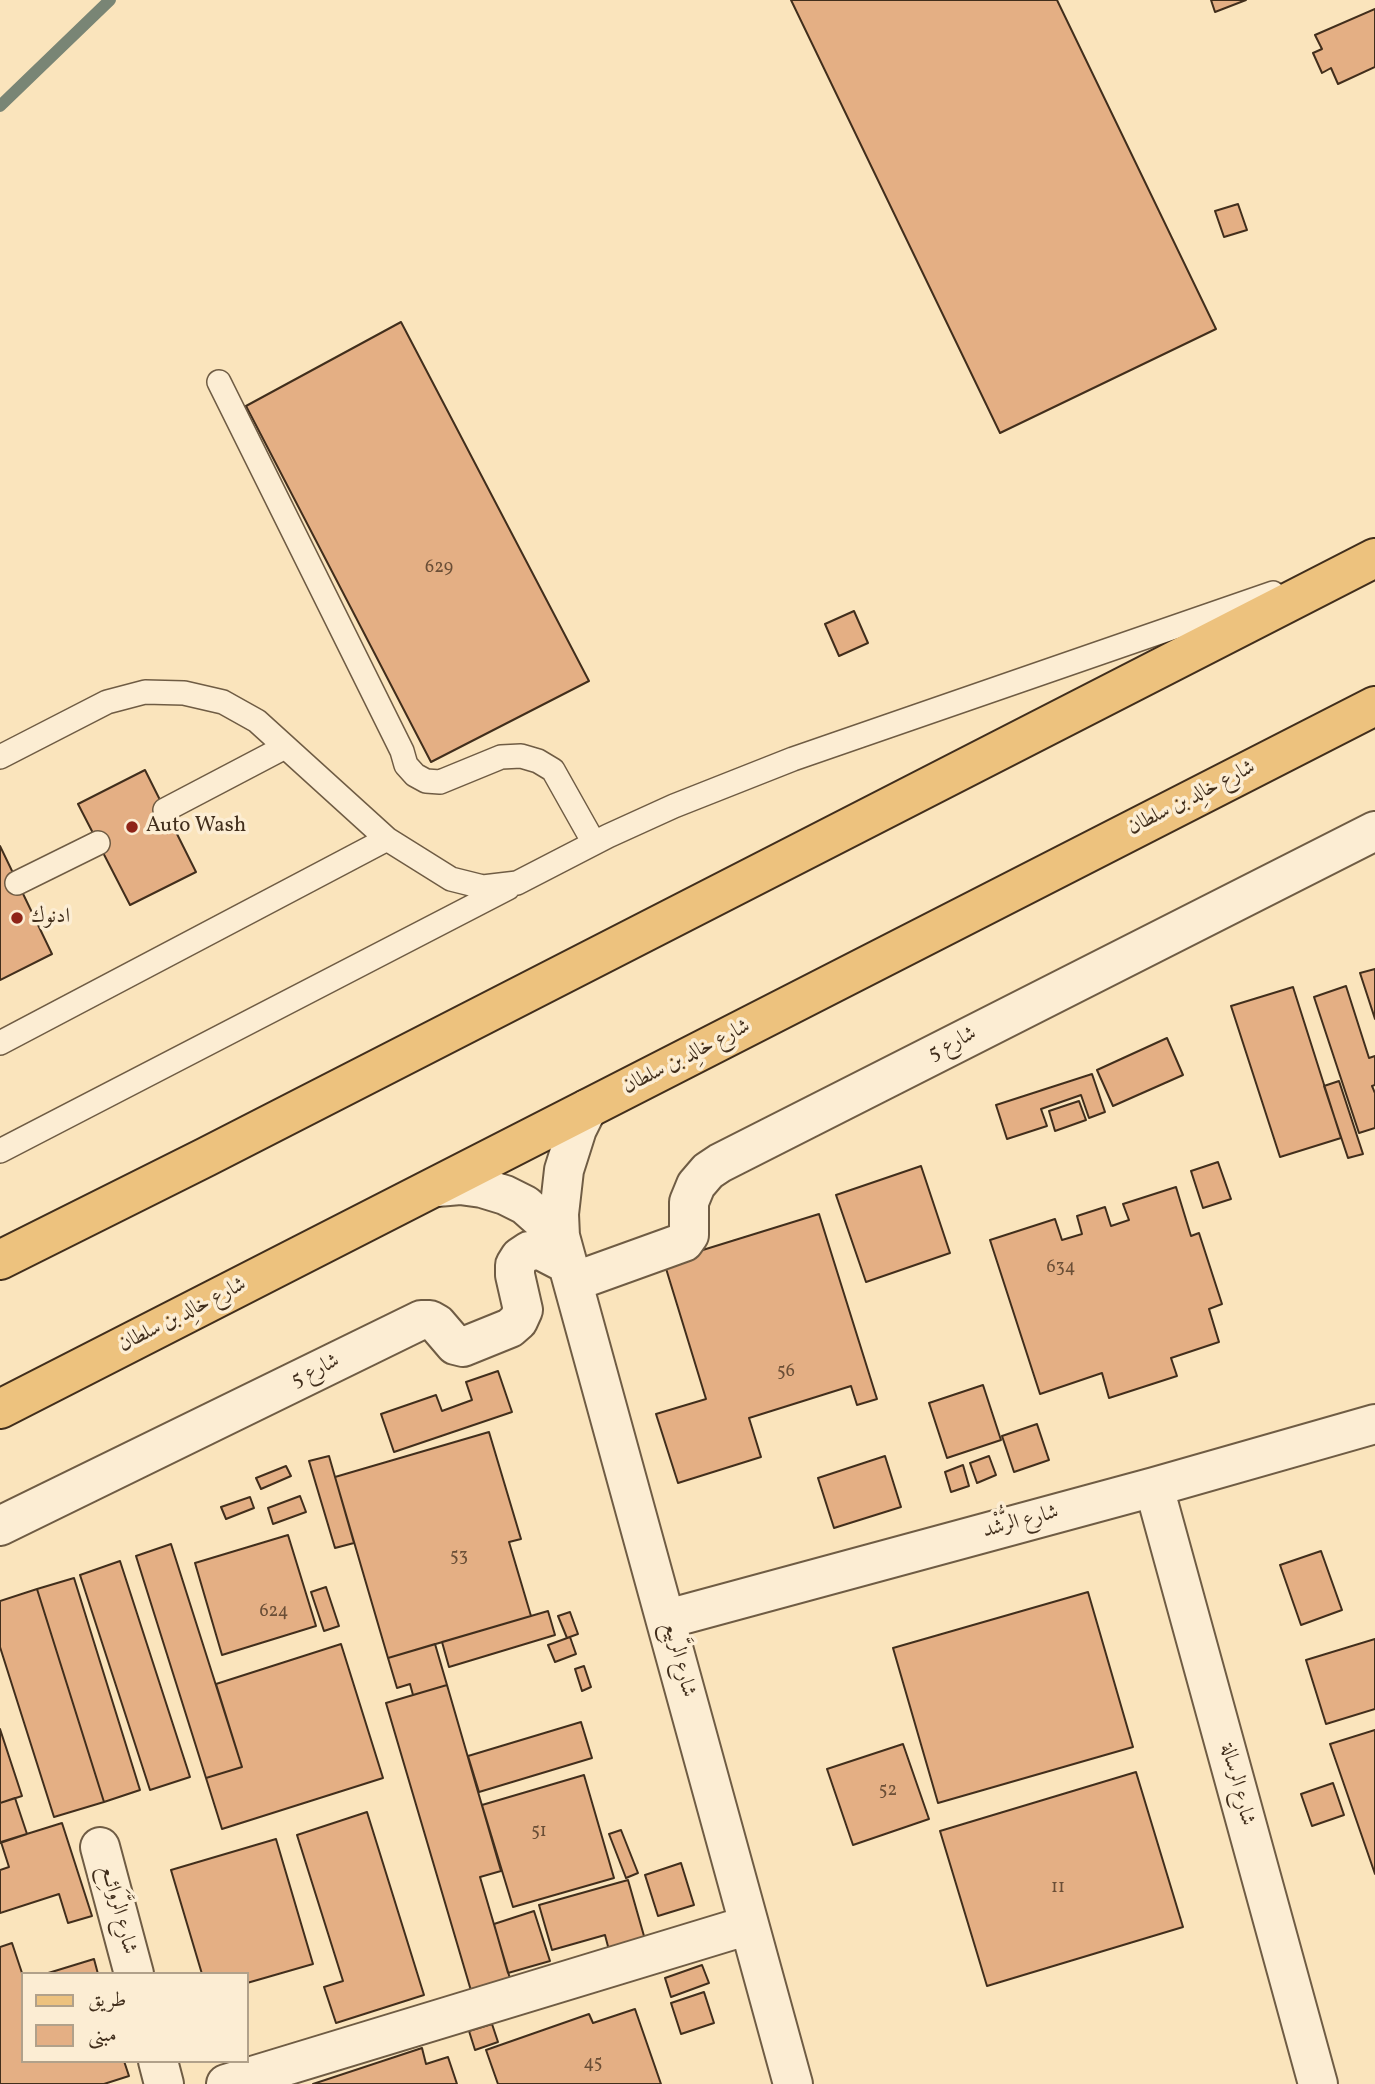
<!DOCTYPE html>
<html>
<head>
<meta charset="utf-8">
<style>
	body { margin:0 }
	#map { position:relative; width:1375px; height:2084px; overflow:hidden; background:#fae4bc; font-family:Vollkorn,Amiri,serif }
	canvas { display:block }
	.legend { position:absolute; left:21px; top:1972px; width:228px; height:91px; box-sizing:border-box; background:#fcedd3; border:2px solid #b1a18a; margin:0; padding:9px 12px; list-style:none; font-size:21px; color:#412e1c }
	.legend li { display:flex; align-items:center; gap:14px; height:35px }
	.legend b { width:35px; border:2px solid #b1a18a }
</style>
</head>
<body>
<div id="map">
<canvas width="1375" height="2084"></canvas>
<ul class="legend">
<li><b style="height:9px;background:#edc27e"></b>طريق</li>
<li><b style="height:19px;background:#e4af84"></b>مبنى</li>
</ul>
</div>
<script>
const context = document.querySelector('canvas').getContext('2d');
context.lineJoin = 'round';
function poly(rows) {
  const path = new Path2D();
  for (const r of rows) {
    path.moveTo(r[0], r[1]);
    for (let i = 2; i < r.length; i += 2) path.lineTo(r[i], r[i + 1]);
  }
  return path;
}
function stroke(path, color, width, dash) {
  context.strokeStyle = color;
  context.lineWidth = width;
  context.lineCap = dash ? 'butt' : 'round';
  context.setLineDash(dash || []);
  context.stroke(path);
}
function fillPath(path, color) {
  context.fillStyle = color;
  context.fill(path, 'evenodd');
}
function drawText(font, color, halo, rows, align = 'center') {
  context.font = font + ' Vollkorn,Amiri,serif';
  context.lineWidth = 7;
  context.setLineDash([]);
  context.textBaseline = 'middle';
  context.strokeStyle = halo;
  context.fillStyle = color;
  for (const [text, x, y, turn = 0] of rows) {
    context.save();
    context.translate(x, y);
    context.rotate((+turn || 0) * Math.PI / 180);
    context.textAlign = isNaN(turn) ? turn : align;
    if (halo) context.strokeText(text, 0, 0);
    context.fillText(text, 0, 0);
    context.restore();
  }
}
const stream = poly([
	[0,106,110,0]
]);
const building = poly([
	[791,0,1057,0,1216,329,1000,433,791,0],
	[1211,0,1246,0,1215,12,1211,0],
	[1375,9,1375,67,1338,84,1331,68,1322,73,1313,53,1322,49,1315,35,1375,9],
	[1238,204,1247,230,1224,237,1215,211,1238,204],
	[401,322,589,681,431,762,246,406,401,322],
	[854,611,868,643,839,656,825,624,854,611],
	[145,770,196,872,130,905,78,804,145,770],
	[0,846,52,954,0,980,0,846],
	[1375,969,1375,1019,1360,973,1375,969],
	[1346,986,1369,1058,1375,1056,1375,1085,1372,1086,1375,1093,1375,1128,1359,1133,1314,997,1346,986],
	[1293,987,1341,1138,1280,1157,1231,1006,1293,987],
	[1167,1038,1183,1075,1113,1106,1097,1070,1167,1038],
	[1092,1074,1105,1112,1089,1118,1081,1095,1041,1109,1047,1126,1007,1139,996,1105,1092,1074],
	[1339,1081,1363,1154,1348,1158,1324,1086,1339,1081],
	[1079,1101,1086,1120,1055,1131,1049,1111,1079,1101],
	[1218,1162,1231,1199,1203,1208,1191,1171,1218,1162],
	[921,1166,950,1253,866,1282,836,1195,921,1166],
	[1176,1187,1191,1236,1199,1233,1222,1304,1209,1309,1219,1342,1171,1358,1177,1376,1109,1398,1102,1373,1040,1394,990,1240,1055,1219,1062,1240,1082,1234,1077,1216,1105,1207,1111,1226,1129,1220,1123,1204,1176,1187],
	[819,1214,877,1399,857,1405,851,1386,749,1418,761,1457,678,1483,656,1414,706,1399,664,1262,819,1214],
	[498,1371,512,1412,394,1452,381,1414,436,1395,442,1411,472,1400,466,1382,498,1371],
	[983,1385,1001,1440,947,1458,929,1403,983,1385],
	[1037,1424,1049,1460,1014,1472,1002,1436,1037,1424],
	[489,1432,521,1539,509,1542,531,1616,388,1658,335,1477,489,1432],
	[329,1456,354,1543,335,1548,309,1461,329,1456],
	[885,1456,901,1507,834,1528,818,1478,885,1456],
	[989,1456,996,1475,977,1483,970,1463,989,1456],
	[963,1465,969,1486,951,1492,945,1472,963,1465],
	[286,1466,291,1476,261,1489,256,1478,286,1466],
	[300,1496,306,1512,273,1524,268,1508,300,1496],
	[250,1497,254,1508,226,1519,221,1507,250,1497],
	[288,1535,316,1626,222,1655,195,1563,288,1535],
	[171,1544,242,1767,206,1778,136,1556,171,1544],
	[1321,1551,1342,1610,1301,1625,1280,1565,1321,1551],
	[120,1561,190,1777,150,1790,80,1575,120,1561],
	[74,1578,140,1790,104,1802,37,1589,74,1578],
	[326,1587,339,1626,324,1631,311,1592,326,1587],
	[37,1589,104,1802,54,1817,0,1647,0,1601,37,1589],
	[1088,1592,1133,1747,938,1803,893,1648,1088,1592],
	[548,1611,555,1635,449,1667,442,1642,548,1611],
	[570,1612,578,1634,567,1638,558,1616,570,1612],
	[570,1637,576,1654,555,1662,548,1645,570,1637],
	[1375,1639,1375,1709,1326,1724,1306,1660,1375,1639],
	[341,1644,383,1778,222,1829,206,1778,242,1767,216,1684,341,1644],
	[435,1644,447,1685,413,1695,410,1684,397,1688,388,1658,435,1644],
	[584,1666,591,1687,582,1691,575,1669,584,1666],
	[447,1685,501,1871,480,1877,511,1982,472,1994,386,1703,447,1685],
	[581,1722,592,1758,479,1792,468,1756,581,1722],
	[0,1729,22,1796,0,1803,0,1729],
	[1375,1730,1375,1874,1330,1744,1375,1730],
	[903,1744,929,1819,853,1845,827,1769,903,1744],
	[1136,1772,1183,1927,987,1986,940,1831,1136,1772],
	[584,1775,614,1878,513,1907,482,1805,584,1775],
	[1333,1783,1344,1815,1312,1826,1301,1794,1333,1783],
	[15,1798,27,1834,0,1843,0,1803,15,1798],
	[367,1812,424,1995,336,2023,324,1987,343,1981,297,1835,367,1812],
	[62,1823,92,1916,68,1923,59,1894,0,1913,0,1870,9,1867,1,1842,62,1823],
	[621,1830,638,1873,626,1878,609,1834,621,1830],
	[276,1839,313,1964,247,1983,247,1974,202,1974,171,1870,276,1839],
	[681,1863,694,1905,658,1916,645,1875,681,1863],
	[628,1880,646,1943,610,1954,605,1935,552,1950,539,1905,628,1880],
	[534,1911,550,1961,508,1973,494,1924,534,1911],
	[12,1943,23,1976,23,2061,124,2061,129,2076,104,2084,0,2084,0,1947,12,1943],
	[94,1959,98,1974,45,1974,94,1959],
	[702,1965,709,1983,671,1997,665,1978,702,1965],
	[704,1992,714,2023,681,2034,671,2003,704,1992],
	[635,2009,661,2084,498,2084,486,2050,589,2014,593,2023,635,2009],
	[492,2024,498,2042,475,2050,469,2031,492,2024],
	[422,2048,426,2064,448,2057,457,2084,313,2084,422,2048]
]);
const service = poly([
	[219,382,402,751,406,765,415,775,426,781,440,782,501,757,521,756,538,761,553,770,594,843],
	[0,757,107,702,145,692,184,693,223,702,257,721,387,839,451,879,483,887,517,883,608,836,674,806,793,759,1273,593],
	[165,810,285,747],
	[17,883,98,843],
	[0,1043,387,839],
	[0,1151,508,888]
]);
const minor = poly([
	[587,1109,577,1129,564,1170,559,1214,560,1236,793,2084],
	[437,1187,460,1185,482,1188,505,1195,525,1205,560,1236],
	[573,1282,684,1242,689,1235,689,1202,696,1185,708,1171,720,1163,1375,831],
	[1154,1487,1318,2084],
	[0,1526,421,1320,430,1320,437,1324,455,1345,463,1347,510,1328,518,1321,523,1310,515,1275,515,1265,520,1257,529,1251,540,1250,567,1264],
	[667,1619,1154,1487,1375,1424],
	[100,1847,134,1974],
	[158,2061,164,2084],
	[226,2084,749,1925]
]);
const primary = poly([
	[0,1260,206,1157,1375,558],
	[0,1409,1375,706]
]);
const markers = [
	[132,827,7,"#8f2418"],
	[17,918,7,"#8f2418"]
];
const numberNames = [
	["629",439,569],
	["634",1061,1269],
	["56",786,1373],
	["53",459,1558],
	["624",274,1613],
	["52",888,1792],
	["51",539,1833],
	["11",1058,1889],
	["45",593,2065]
];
const streetNames = [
	["شارع خالِد بن سلطان",1192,799,-27],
	["شارع 5",953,1045,-27],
	["شارع خالِد بن سلطان",687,1058,-27],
	["شارع خالِد بن سلطان",183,1316,-27],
	["شارع 5",316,1372,-26],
	["شارع الرُّشْد",1021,1523,-15],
	["شارع الرَّبِيع",678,1660,75],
	["شارع الرسالة",1236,1785,75],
	["شارع الرَّوَائِع",117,1910,75]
];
const poiNames = [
	["Auto Wash",146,827],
	["ادنوك",31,918]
];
stroke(stream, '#798575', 12);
fillPath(building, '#e4af84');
stroke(building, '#412e1c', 2);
stroke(service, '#6f5c44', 26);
stroke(minor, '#6f5c44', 42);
stroke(primary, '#412e1c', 42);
stroke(service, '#fcedd3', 23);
stroke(minor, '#fcedd3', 38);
stroke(primary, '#edc27e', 38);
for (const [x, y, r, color] of markers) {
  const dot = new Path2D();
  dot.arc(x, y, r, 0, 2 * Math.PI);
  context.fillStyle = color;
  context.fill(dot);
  stroke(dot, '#fcedd3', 2.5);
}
drawText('18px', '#6a4e36', null, numberNames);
drawText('21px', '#412e1c', '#fcedd3', streetNames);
drawText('21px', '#412e1c', '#fcedd3', poiNames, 'left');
</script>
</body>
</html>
